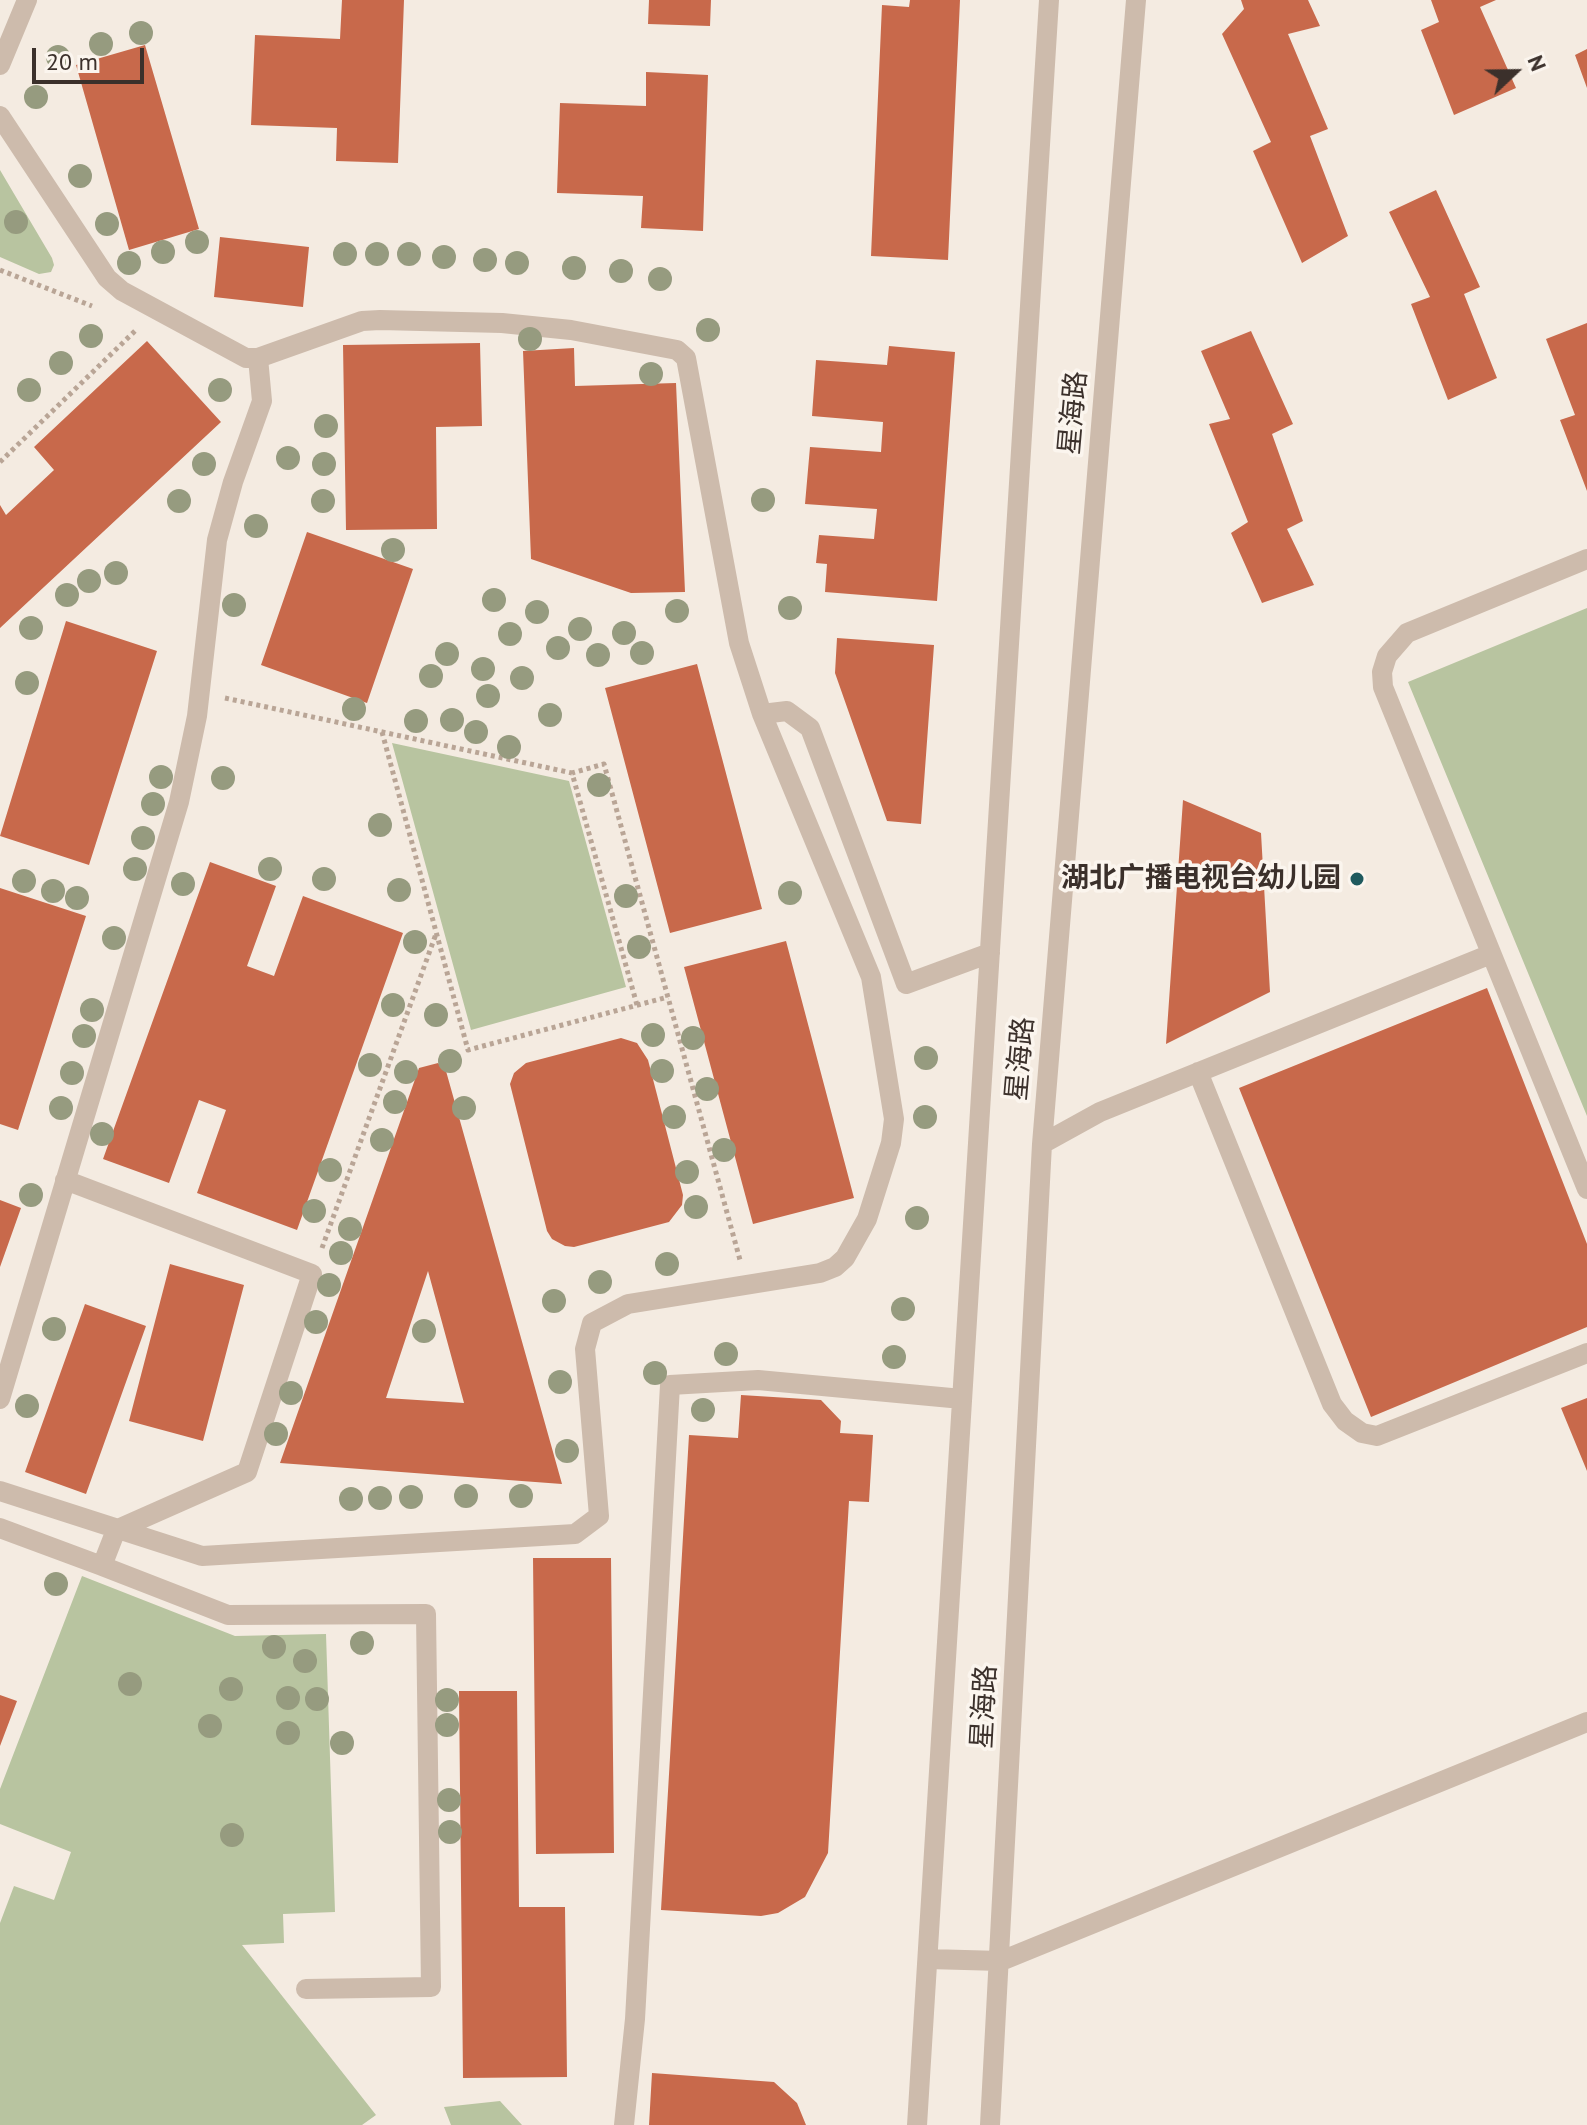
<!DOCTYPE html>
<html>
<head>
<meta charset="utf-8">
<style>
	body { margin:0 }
	#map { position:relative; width:1587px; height:2125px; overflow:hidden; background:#f4ebe1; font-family:"PT Sans",sans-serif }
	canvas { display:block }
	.north { position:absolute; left:1475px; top:32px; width:80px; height:80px; -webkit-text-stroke:6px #fbf5ee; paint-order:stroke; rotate:68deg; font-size:22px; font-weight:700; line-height:32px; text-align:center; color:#3b302b }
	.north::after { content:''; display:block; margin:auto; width:28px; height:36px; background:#3b302b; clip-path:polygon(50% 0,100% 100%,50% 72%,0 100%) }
	.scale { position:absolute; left:32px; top:48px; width:112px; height:36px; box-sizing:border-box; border:4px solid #3b302b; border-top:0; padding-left:10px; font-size:24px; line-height:28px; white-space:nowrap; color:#3b302b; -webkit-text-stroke:6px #fbf5ee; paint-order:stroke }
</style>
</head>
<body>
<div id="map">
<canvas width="1587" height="2125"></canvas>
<div class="north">N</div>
<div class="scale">20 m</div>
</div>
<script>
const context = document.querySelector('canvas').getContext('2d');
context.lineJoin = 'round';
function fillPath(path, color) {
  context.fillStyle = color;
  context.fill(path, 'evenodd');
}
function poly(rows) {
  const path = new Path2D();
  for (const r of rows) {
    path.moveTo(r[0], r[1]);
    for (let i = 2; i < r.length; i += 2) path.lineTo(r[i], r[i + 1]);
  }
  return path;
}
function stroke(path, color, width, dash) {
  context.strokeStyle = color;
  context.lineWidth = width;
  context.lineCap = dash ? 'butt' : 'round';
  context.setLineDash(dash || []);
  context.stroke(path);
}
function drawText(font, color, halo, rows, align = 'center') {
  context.font = font + ' "PT Sans","Noto Sans SC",sans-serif';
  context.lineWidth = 7;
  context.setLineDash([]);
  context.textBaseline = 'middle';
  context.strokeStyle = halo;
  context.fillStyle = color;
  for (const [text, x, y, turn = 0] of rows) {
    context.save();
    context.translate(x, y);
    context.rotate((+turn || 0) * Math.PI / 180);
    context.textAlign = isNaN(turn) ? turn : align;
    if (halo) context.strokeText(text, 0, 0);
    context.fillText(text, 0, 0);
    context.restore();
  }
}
const green = poly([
	[0,170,52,258,54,265,51,272,39,274,0,257],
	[1587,608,1587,1116,1408,682],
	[392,743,569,781,626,987,471,1030],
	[82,1576,235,1636,326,1634,335,1912,283,1914,284,1943,242,1945,376,2115,362,2125,0,2125,0,1923,14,1886,54,1900,71,1852,0,1824,0,1789],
	[500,2101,522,2125,451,2125,444,2107]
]);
const building = poly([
	[342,0,404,0,398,163,336,161,337,128,251,125,255,35,340,39],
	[649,0,711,0,710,26,648,24],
	[910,0,960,0,948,260,871,256,882,5,909,7],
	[1241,0,1308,0,1320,26,1288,34,1328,129,1310,136,1348,236,1302,263,1253,151,1271,142,1222,34,1244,9],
	[1431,0,1496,0,1480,7,1516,88,1454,115,1421,30,1439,22],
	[145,45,199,229,129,250,76,65],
	[1587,49,1587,88,1575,55],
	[646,72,708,75,703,231,641,228,643,196,557,193,560,103,646,106],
	[1436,190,1480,287,1464,294,1497,378,1448,400,1411,304,1430,297,1389,212],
	[220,237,309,247,303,307,214,297],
	[1587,323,1587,491,1560,420,1575,415,1546,339],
	[1251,331,1293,424,1272,434,1303,521,1287,529,1314,585,1262,603,1231,533,1248,522,1209,424,1230,419,1201,351],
	[147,341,221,422,0,628,0,505,6,515,54,470,34,447],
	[480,343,482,426,436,427,437,529,346,530,343,345],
	[889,346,955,352,937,601,825,592,827,564,816,563,819,535,874,539,877,509,805,504,810,447,881,452,883,422,812,416,816,360,887,365],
	[574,348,575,386,676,383,685,592,631,593,531,559,523,351],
	[307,532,413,569,367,703,261,665],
	[66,621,157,651,89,865,0,836],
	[837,638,934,645,921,824,887,821,835,673],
	[697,664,762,909,670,933,605,688],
	[1183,800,1261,833,1270,992,1166,1044],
	[210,862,276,886,247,966,274,976,303,896,403,933,297,1230,197,1193,226,1110,199,1100,169,1183,103,1159],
	[0,888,86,916,18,1130,0,1124],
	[786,941,854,1198,753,1224,684,967],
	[1487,988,1587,1244,1587,1327,1371,1417,1239,1088],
	[621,1038,637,1043,648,1060,683,1195,682,1205,669,1222,574,1247,565,1246,552,1239,547,1231,510,1084,514,1073,526,1063],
	[438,1063,446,1071,562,1484,280,1463,419,1068],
	[428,1271,464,1403,386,1398],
	[0,1200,21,1208,0,1267],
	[170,1264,244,1285,203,1441,129,1421],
	[85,1304,146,1326,86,1494,25,1472],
	[741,1395,821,1400,841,1421,840,1433,873,1435,869,1502,849,1501,828,1853,805,1897,778,1913,761,1916,661,1910,689,1435,738,1438],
	[1587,1398,1587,1471,1561,1408],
	[533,1558,611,1558,614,1853,536,1854],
	[459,1691,517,1691,519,1907,565,1907,567,2077,463,2078],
	[0,1695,17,1701,0,1746],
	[652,2073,774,2082,797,2103,806,2125,649,2125]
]);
const path = poly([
	[0,270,92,306],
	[0,462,137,329],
	[225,698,572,773],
	[382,732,468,1050,668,997],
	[637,1005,572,773,604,764,740,1260],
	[322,1248,436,934]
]);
const minor = poly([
	[0,65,27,0],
	[0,116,107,278,122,291,246,358,258,358,362,321,380,320,502,323,571,330,677,350,686,358,739,643,762,714,871,977,894,1119,891,1143,867,1219,845,1258,835,1267,820,1273,628,1304,592,1323,585,1349,599,1516,575,1534,202,1556,0,1491],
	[1587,559,1407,633,1387,656,1382,672,1383,687,1587,1189],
	[762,714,787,711,810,728,906,984,990,953],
	[1198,1072,1332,1404,1345,1421,1362,1433,1377,1436,1587,1353],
	[1042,1144,1100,1112,1491,954],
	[65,1180,312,1274,247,1472,116,1530,102,1566,228,1615,426,1614,431,1987,306,1989],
	[0,1399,179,802,197,716,217,540,233,482,262,401,258,358],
	[0,1528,102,1566],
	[928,1959,1001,1961,1587,1722],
	[624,2125,635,2019,670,1385,758,1380,962,1399],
	[917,2125,1049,0],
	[990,2125,1042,1144,1136,0]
]);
const trees = [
	[141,33],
	[101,44],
	[58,57],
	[36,97],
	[80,176],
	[16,222],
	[107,224],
	[197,242],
	[163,252],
	[345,254],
	[377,254],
	[409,254],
	[444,257],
	[485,260],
	[129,263],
	[517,263],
	[574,268],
	[621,271],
	[660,279],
	[708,330],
	[91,336],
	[530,339],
	[61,363],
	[651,374],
	[29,390],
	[220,390],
	[326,426],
	[288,458],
	[204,464],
	[324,464],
	[763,500],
	[179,501],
	[323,501],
	[256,526],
	[393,550],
	[116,573],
	[89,581],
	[67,595],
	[494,600],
	[234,605],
	[790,608],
	[677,611],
	[537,612],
	[31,628],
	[580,629],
	[624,633],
	[510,634],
	[558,648],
	[642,653],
	[447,654],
	[598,655],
	[483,669],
	[431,676],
	[522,678],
	[27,683],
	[488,696],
	[354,709],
	[550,715],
	[452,720],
	[416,721],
	[476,732],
	[509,747],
	[161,777],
	[223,778],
	[599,785],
	[153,804],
	[380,825],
	[143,838],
	[135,869],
	[270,869],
	[324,879],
	[24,881],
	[183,884],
	[399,890],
	[53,891],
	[790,893],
	[626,896],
	[77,898],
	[114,938],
	[415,942],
	[639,947],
	[393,1005],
	[92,1010],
	[436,1015],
	[653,1035],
	[84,1036],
	[693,1038],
	[926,1058],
	[450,1061],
	[370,1065],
	[662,1071],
	[406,1072],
	[72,1073],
	[707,1089],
	[395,1102],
	[61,1108],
	[464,1108],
	[674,1117],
	[925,1117],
	[102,1134],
	[382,1140],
	[724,1150],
	[330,1170],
	[687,1172],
	[31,1195],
	[696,1207],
	[314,1211],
	[917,1218],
	[350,1229],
	[341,1253],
	[667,1264],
	[600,1282],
	[329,1285],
	[554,1301],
	[903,1309],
	[316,1322],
	[54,1329],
	[424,1331],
	[726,1354],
	[894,1357],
	[655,1373],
	[560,1382],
	[291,1393],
	[27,1406],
	[703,1410],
	[276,1434],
	[567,1451],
	[466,1496],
	[521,1496],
	[411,1497],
	[380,1498],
	[351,1499],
	[56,1584],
	[362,1643],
	[274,1647],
	[305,1661],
	[130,1684],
	[231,1689],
	[288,1698],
	[317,1699],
	[447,1700],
	[447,1725],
	[210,1726],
	[288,1733],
	[342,1743],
	[449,1800],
	[450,1832],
	[232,1835]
];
const markers = [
	[1357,879,8,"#1f5a5e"]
];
const streetNames = [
	["星海路",1074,413,-85],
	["星海路",1021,1059,-85],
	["星海路",985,1707,-87]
];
const poiNames = [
	["湖北广播电视台幼儿园",1341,879]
];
fillPath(green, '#b8c4a0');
fillPath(building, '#c8694b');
stroke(path, '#b9a596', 5, [4, 4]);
stroke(minor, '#cdbbac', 20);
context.fillStyle = '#969b7f';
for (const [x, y] of trees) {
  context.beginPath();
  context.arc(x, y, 12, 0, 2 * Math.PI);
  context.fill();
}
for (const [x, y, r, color] of markers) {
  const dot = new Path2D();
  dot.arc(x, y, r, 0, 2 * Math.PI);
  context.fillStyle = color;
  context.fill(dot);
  stroke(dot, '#fbf5ee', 3);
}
drawText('28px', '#3b302b', '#fbf5ee', streetNames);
drawText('bold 28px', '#3b302b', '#fbf5ee', poiNames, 'right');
</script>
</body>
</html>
